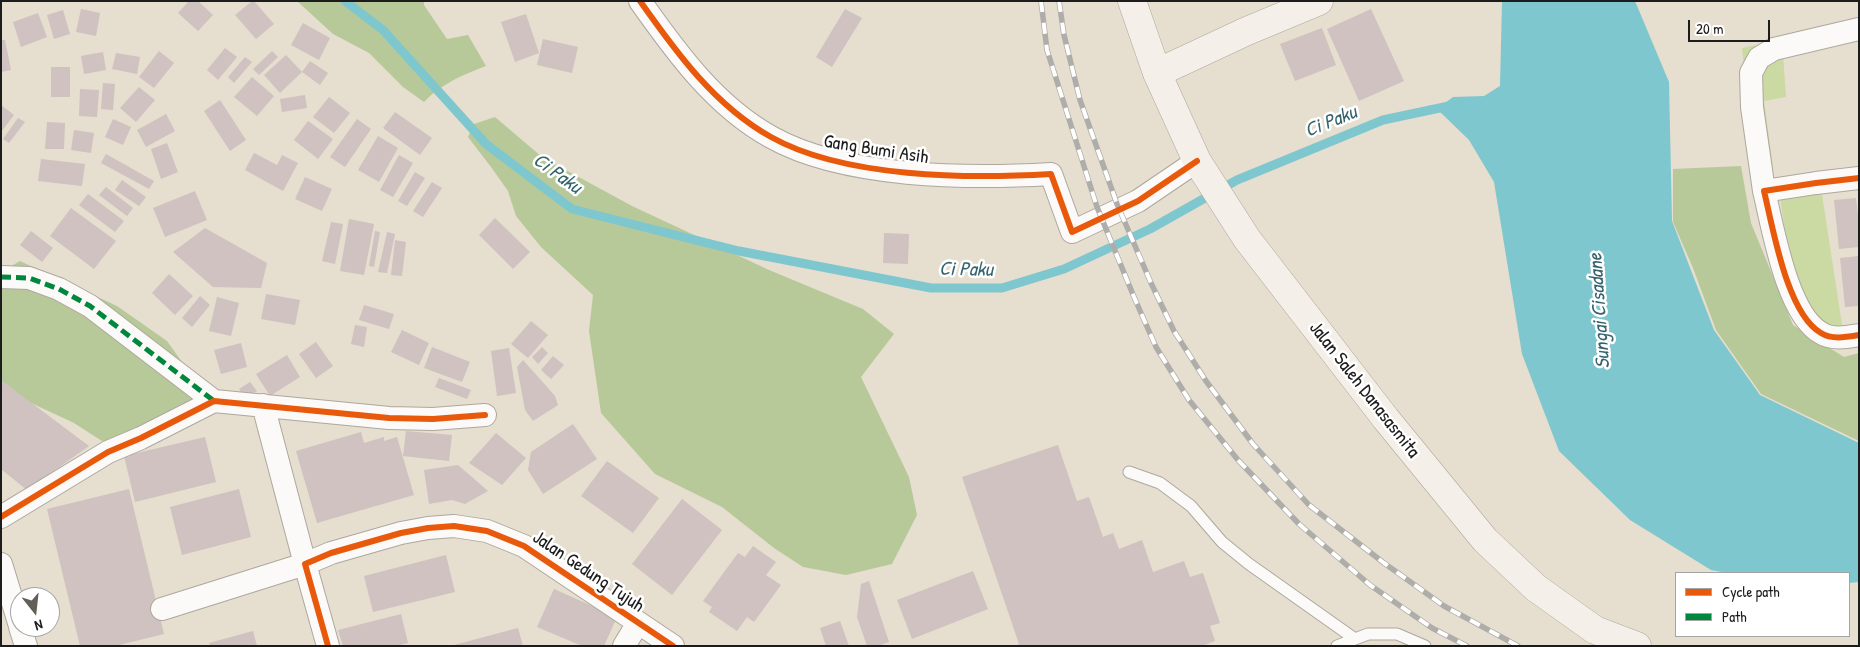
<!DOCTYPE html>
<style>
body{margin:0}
#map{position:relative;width:1860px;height:647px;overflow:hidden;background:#e6dece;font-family:"Patrick Hand",sans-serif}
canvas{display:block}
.frame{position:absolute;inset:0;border:2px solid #1c1c1c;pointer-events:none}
.legend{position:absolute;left:1675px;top:572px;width:175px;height:65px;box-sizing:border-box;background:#fff;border:1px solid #a4a4a4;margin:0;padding:6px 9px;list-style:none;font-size:15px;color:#1c1c1c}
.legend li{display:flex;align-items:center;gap:10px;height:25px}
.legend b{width:25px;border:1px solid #a4a4a4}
.north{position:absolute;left:10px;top:587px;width:50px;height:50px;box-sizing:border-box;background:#fff;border:1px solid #a4a4a4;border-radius:50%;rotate:164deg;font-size:14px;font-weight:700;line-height:20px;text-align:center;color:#1c1c1c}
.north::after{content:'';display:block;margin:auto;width:18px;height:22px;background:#63605a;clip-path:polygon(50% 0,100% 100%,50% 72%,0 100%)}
.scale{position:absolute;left:1688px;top:20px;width:82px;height:22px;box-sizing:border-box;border:2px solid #1c1c1c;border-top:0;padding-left:6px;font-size:15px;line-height:18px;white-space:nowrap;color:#1c1c1c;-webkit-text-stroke:4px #fff;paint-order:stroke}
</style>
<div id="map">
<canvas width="1860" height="647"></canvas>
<div class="frame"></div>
<ul class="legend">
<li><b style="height:6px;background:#e8590c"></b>Cycle path</li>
<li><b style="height:6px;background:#00873e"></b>Path</li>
</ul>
<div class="north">N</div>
<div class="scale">20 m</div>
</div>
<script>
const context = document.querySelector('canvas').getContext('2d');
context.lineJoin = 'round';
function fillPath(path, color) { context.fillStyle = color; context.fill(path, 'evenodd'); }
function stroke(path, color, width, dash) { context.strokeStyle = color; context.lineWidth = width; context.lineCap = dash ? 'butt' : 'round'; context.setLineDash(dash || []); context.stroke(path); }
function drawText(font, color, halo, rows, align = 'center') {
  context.font = font + ' "Patrick Hand",sans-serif'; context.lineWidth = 5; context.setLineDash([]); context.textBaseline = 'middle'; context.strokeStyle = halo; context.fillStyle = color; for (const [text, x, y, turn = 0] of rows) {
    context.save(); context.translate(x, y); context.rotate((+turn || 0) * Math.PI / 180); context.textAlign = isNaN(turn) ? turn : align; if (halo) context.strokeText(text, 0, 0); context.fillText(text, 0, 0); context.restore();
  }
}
fillPath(new Path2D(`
 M1782 40 1786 97 1764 101 1773 167 1755 170 1742 48Z
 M1821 188 1842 325 1810 331 1797 321 1780 196Z`), '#cbdaa2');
fillPath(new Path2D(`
 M297 1H424V5L447 39 468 35 486 66C463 75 442 83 424 102L403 87 369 53 333 34Z
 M495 117 542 157 632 206 769 270 863 309 894 334 861 377 909 477 917 515 892 564 846 575 803 567 774 548 722 507 655 474 601 413 589 331 593 295 541 247 516 216 508 191 491 167 468 137 474 124Z
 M1741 166 1751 223 1793 325 1844 357 1859 353V441L1761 394 1716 330 1693 268 1673 222V169Z
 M20 261 117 306 167 341 187 369 194 397 141 445 102 441 74 423 1 389V270L3 271Z`), '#b7c999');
fillPath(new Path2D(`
 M1502 1H1635L1669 82 1672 221 1714 330 1760 395 1859 443V582L1849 583V573H1727L1711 570 1630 520 1559 451 1522 354 1494 182 1469 140 1437 109 1453 97 1484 96 1500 86Z`), '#7fc7cf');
stroke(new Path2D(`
 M345 1 383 30 486 144 572 209 739 251 931 288H1002L1064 269 1150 229 1237 180 1383 120 1449 106`), '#7fc7cf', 9);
fillPath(new Path2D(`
 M189 1H198L213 15 198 31 178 13Z
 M252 1H254L274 24 256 39 235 15Z
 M81 9 100 13 96 36 76 32Z
 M845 9 862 18 832 67 816 57Z
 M1371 9 1404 81 1359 101 1327 29Z
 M63 10 70 34 54 39 47 15Z
 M38 13 47 37 21 47 13 22Z
 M526 14 539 53 515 62 501 22Z
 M303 23 330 38 319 60 291 45Z
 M1322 28 1336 65 1295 81 1280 44Z
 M543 39 578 47 572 73 537 65Z
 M1 40H5L11 70 1 72Z
 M225 48 237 57 218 80 207 70Z
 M159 51 174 63 154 88 139 77Z
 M272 51 278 57 259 75 253 69Z
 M103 52 106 70 84 74 81 56Z
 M116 53 140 57 137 74 112 69Z
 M286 55 302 72 280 93 264 75Z
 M245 57 252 62 234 83 228 77Z
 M310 61 328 73 320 85 302 72Z
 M51 67H70V97H51Z
 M252 77 274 96 257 116 234 97Z
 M103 83 115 84 113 110 101 109Z
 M139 87 155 100 136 122 120 108Z
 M80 89 99 90 97 117 79 116Z
 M305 95 307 108 282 112 280 99Z
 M329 97 350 113 334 133 313 117Z
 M220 100 246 140 230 151 204 111Z
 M1 105 14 115 1 132Z
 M395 112 432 138 420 155 383 128Z
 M166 114 175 131 146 147 137 130Z
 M18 118 25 122 9 143 3 139Z
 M113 119 131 127 123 145 105 137Z
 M357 119 371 129 345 167 330 157Z
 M308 121 333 139 318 159 294 140Z
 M47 122 65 123 64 149H45Z
 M74 130 94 133 91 153 71 150Z
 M378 136 398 148 379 182 358 170Z
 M167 143 178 172 161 179 151 149Z
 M254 153 277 165 282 155 298 163 283 191 245 170Z
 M106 154 154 181 149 189 101 163Z
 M399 155 413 163 393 197 380 190Z
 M41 159 85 164 82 186 38 181Z
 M415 172 425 178 407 206 398 201Z
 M305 177 332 189 322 211 295 199Z
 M122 180 146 197 139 206 115 190Z
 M432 182 442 188 423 217 413 211Z
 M106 187 133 208 127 216 99 195Z
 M195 191 207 220 165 237 153 208Z
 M88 194 124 221 115 232 79 205Z
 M1856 198 1859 224V247L1839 249 1834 200Z
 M71 208 116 241 94 269 50 236Z
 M495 218 530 252 513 269 479 235Z
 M349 219 374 224 364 275 340 271Z
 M331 222 343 224 335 264 322 261Z
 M205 228 267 263 261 288 213 287 173 252Z
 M31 231 53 248 42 262 20 245Z
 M375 231 380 232 374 267 369 266Z
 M387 232 395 234 387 273 378 272Z
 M884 233 909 234 908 264 883 263Z
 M395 240 406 242 402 276 391 275Z
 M1859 256V306L1845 307 1840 258Z
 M169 274 193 296 175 315 152 293Z
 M266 294 300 300 295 325 261 319Z
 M200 296 210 305 192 327 182 318Z
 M217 297 239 303 231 336 209 331Z
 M364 305 394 314 389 329 359 320Z
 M531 321 548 335 528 358 511 344Z
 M355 325 367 327 364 347 351 344Z
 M402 330 429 343 419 365 391 352Z
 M316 342 333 366 316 378 299 354Z
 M241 343 247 367 221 374 214 350Z
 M432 347 470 362 462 382 424 368Z
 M542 347 548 353 538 364 532 357Z
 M509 348 516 393 497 396 491 351Z
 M287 355 300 377 270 396 256 374Z
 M553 356 564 365 551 379 541 370Z
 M523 360 555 396 558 405 533 421 525 410 517 367Z
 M439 378 471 390 467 399 435 387Z
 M1 380 89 446 27 490 1 469Z
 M250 382 257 391 245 398 239 389Z
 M573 424 597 459 543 494 528 470 531 452Z
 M406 431 452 435 449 461 403 456Z
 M361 432 364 443 384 437V441L397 437 414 495 317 523 296 451Z
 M496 433 526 458 502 485 469 463Z
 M205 437 216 482 135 502 124 456Z
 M1058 445 1077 501 1089 497 1103 537 1113 533 1119 549 1142 540 1153 572 1184 561 1190 577 1203 573 1220 623 1210 626 1215 641 1202 646H1015L1019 644 962 477Z
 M607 461 659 498 633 533 581 496Z
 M458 465 488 491 465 504 452 500 429 504 424 470Z
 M129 489 164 634 115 646H80L47 509Z
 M239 489 251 537 182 555 170 507Z
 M682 499 722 530 672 595 632 564Z
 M753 546 776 562 766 575 781 585 754 622 747 617 737 631 709 612 712 607 703 601 738 553 745 557Z
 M446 555 455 592 373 612 364 576Z
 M973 571 988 609 912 639 897 600Z
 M869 581 889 642 878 646H867L857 617 861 584Z
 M554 589 617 617 604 646H582L537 627Z
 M401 614 408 643 396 646H343L338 630Z
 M840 621 849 646H826L820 628Z
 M518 628 523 646H454V645Z
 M253 631 257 646H210L209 643Z`), '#cfc2c0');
const lane = new Path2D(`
 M1129 472 1160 483 1191 506 1222 542 1249 564 1355 639
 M1337 646 1368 634H1397L1425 646`);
const street = new Path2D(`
 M640 1C676 52 715 106 771 137 844 178 968 179 1051 174L1072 232 1138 201 1197 161
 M1859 178 1816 183 1764 191C1773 228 1787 314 1821 333 1832 340 1847 337 1859 335
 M1764 191 1752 107 1751 73 1759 58 1774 49 1859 29
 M1 277 29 278 59 289 90 306 214 401
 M1 517 108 452 141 438 214 401 389 418 433 419 485 415
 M1 564 20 626
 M162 609 305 564 263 405
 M20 627 26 646
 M328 646 305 564 331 553 401 533 428 528 454 526 487 531 524 546 673 646
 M624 646 638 623`);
const secondary = new Path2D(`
 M1132 1 1157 73 1197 161 1247 239 1386 419 1485 540 1536 588 1595 630 1637 646
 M1157 73 1247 31 1319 1`);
stroke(lane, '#ada89e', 13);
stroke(street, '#ada89e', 24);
stroke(secondary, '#ada89e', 29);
stroke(lane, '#fbfaf8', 11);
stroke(street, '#fbfaf8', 22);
stroke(secondary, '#f4f0e9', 28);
const rail = new Path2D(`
 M1041 1 1047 50 1097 207 1134 297 1156 347 1189 400 1238 460 1299 524 1370 585 1432 628 1467 646
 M1059 1 1064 35 1080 100 1117 204 1151 283 1174 331 1206 381 1253 444 1309 505 1384 563 1444 606 1518 646`);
stroke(rail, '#aeadaa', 5.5);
stroke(rail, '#fff', 4, [11]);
stroke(new Path2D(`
 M1 277 29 278 59 289 90 306 214 401`), '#00873e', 5, [10, 5]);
stroke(new Path2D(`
 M640 1C676 52 715 106 771 137 844 178 968 179 1051 174L1072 232 1138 201 1197 161
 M1859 178 1816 183 1764 191C1773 228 1787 314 1821 333 1832 340 1847 337 1859 335
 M1 517 108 452 141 438 214 401 389 418 433 419 485 415
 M328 646 305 564 331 553 401 533 428 528 454 526 487 531 524 546 673 646`), '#e8590c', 6);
drawText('19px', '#1c1c1c', '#fff', [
 ["Gang Bumi Asih",876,150,9],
 ["Jalan Saleh Danasasmita",1364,390,52],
 ["Jalan Gedung Tujuh",588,572,34]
]);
drawText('italic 20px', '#35646d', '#fff', [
 ["Ci Paku",1331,122,-22],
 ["Ci Paku",557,174,36],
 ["Ci Paku",966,270,1],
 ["Sungai Cisadane",1600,311,-94]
]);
</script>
